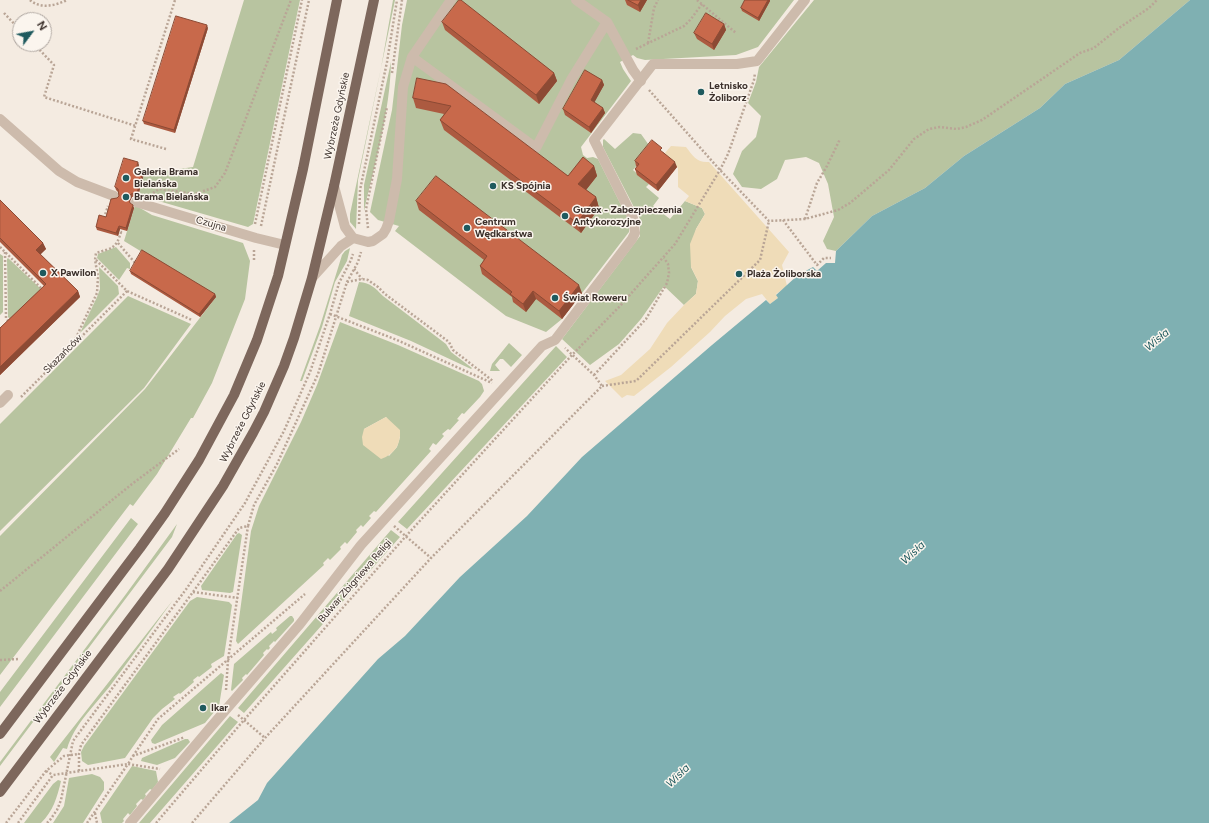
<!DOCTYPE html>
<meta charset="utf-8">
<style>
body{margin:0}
#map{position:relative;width:1209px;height:823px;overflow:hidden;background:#f4ebe1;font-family:Figtree,sans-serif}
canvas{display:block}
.north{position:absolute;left:12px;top:12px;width:40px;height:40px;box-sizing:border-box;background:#fbf5ee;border:1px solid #aea6a0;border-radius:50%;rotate:58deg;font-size:11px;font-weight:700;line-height:16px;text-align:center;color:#3b302b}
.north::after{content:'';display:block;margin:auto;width:14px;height:18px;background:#1f5a5e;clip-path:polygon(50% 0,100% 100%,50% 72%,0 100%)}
</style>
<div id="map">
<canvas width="1209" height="823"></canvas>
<div class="north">N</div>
</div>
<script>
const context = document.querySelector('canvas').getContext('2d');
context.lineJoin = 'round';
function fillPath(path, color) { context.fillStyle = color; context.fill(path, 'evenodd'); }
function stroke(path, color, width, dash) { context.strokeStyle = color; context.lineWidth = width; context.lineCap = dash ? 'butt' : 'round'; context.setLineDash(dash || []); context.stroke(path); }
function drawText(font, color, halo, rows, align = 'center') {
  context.font = font + ' Figtree,sans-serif'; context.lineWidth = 3; context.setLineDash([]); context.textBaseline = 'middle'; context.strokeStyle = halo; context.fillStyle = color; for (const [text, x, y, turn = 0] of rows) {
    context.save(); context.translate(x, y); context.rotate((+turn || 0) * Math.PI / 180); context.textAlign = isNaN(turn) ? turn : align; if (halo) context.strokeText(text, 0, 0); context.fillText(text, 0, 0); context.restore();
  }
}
fillPath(new Path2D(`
 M244 0H300L253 224 248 227 155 200 138 198 144 174 193 167Z
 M393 0H395L358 180 356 229 350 222V214L381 68Z
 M407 0H794L758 47 736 55 645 60 637 58 633 55 620 62 623 69 631 81 581 147 583 155 587 158 593 157 598 159 629 221V232L562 319 546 332 506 316 395 231 399 226 378 220 370 212 392 110 402 25Z
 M814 0H1190L1119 60 1065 84 1040 108 964 156 925 188 872 216 836 251 827 249 823 241 834 217 828 184 819 163 806 157 785 160 777 179 761 189 742 187 733 174 742 151 756 137 761 116 748 103 756 82 759 67Z
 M391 62C390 112 375 163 364 211V185Z
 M633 133 641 134 651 148 633 170 649 184 646 187 659 198 653 206 670 219 685 201 702 208 705 214 696 229 691 267 698 281 696 294 684 305 664 286 641 319 619 344 590 365 562 339 640 236V219L603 147V140L604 139 615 149Z
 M135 205 152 215 243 243 250 261 245 299 212 383 193 418H191L157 474 133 506 130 504 0 675V536L145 389 216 297 124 241Z
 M116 247 130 263V269L127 268 119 280 97 258 98 254Z
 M350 248 347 261 335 282 322 327 302 381H300L320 326 342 255 345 251Z
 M0 254 3 256V312L0 315Z
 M8 258 41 289 10 319 8 317 7 259Z
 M99 267 118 286 119 294 80 333 97 297 100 289Z
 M359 282C371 283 375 288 383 296L446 344 451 352 472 368 471 369 411 341 349 316Z
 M128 296 191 324 144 388 0 531V424Z
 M340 322 398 345 479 381 482 384 484 391 480 397 464 414 462 413 457 419 459 420 450 430 448 429 442 434 444 436 436 445 433 443 429 449 431 451 376 512 374 511 369 516 371 518 363 527 361 525 356 530 357 532 347 544 345 542 340 547 341 549 330 560 328 558 323 563 324 565 238 644 236 641 251 531 259 506 301 422 317 385ZM386 417 400 437 397 447 389 456 364 429Z
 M509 343 522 355 511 367 503 359H500L495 365 500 371H490L492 364Z
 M556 346 567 357 407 529 398 522Z
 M131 518 138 524 0 707V692Z
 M177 524 172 537 0 766V762L126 594Z
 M391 530 400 537 244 713 238 708Z
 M239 533 242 535 233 592 230 593 202 590 201 586 237 534Z
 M197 597 229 602 232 605 224 656 211 664 212 667 199 677 198 676 193 680 194 682 180 694 179 693 173 697 175 699 162 709 153 718 125 758 88 765 82 761 81 752 84 746 190 601Z
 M173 600C152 629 131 658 110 686 94 706 74 725 67 749L63 748 54 762 50 757Z
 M290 616H292L294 619V621L275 642 274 641 269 646 270 648 268 650 267 649 263 653 264 655 247 675 246 674 242 678 243 680 232 691 231 690 234 664 271 632 272 634 277 630 276 628Z
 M221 673 224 675 219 706 205 723 155 744 152 743 151 740 162 725Z
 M230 716 238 722 150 823H139Z
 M185 739H188L190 742 175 758 157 765 141 761 142 758Z
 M132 766 156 771 158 782 152 790 150 789 145 794 146 796 143 800 141 799 136 804 137 806 130 815 128 813 123 819 124 821 122 823H102L100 813Z
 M92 774 100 777 104 782V790L83 823H53L64 806 69 778Z
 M58 780 61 781C57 798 53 811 41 823H24L53 784Z`), '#b8c4a0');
fillPath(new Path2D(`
 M671 146 686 147C693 156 697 163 709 162L789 252 782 265 787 286 776 294 778 298 770 304 762 294 746 299 725 316 710 332 671 367 634 396 627 395 622 398 605 381 621 375 650 349 667 323 684 305 696 294 698 281 691 267 690 244 696 229 705 214 702 208 685 201 689 196 678 187V168L669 160 665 153Z
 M386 417 400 430C401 444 395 454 381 459L363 445 362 437 364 429Z`), '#efdcb8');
fillPath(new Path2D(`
 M1190 0H1209V823H229L258 800 267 783 378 659 405 636 460 577 527 516 582 457 712 345 766 300 770 304 778 298 776 295 798 275 813 267 817 271 826 263H835L836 251 872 216 925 188 964 156 1040 108 1065 84 1119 60Z`), '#7fb0b2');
stroke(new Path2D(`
 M30 0C40 9 55 6 67 0
 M697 0 736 33
 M4 13 20 30
 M648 43 654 8 658 0
 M34 44 54 65 44 97 136 126
 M636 49 684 26 691 19 702 4
 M392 73 402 0
 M649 90 720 170 769 221 805 219 838 210 850 203 889 170 914 139 929 129 940 127 957 129 966 127 982 120 1080 53 1094 48 1119 28 1149 8 1157 0
 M166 149 131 139 175 0
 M153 193 159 189 195 194 215 187 225 173 291 0
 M104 218 108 206
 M805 219 817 183 827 166 840 139
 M783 220 817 265 824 258H831
 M255 224 302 0
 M359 224 360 190 387 62 397 0
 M261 226 309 0
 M368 228 366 209 387 107
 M118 243 136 264
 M0 247 43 290
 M254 250V262
 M5 252 6 318 9 322
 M96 260 127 291 192 320
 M354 269 362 279
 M347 282 362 279 368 280 378 287 385 294 449 342 453 350 493 381
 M330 314 397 340 492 383
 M74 342 97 293 98 277 95 260 96 253C112 248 116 249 121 232H119
 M594 375 646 319 667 283 669 273 668 264 664 258
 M602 386 636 381 760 260 769 221
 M21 397 127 291
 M394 526 431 558
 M0 591 132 484 179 449
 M193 592 238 598
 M0 660 19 659
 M226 690 228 660 248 526
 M238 715 265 738
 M133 756 158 719 305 594
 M46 771 53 775
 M79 771V754L81 745 193 592 239 528 248 526 254 505 277 464 318 374 347 282 358 262 361 252
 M95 813 97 823
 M6 823 46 771 64 756 79 754
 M18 823 53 775 128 764 133 756 185 737
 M47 823 50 820 57 810 61 800 73 741 187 588 245 503 284 431 310 372 330 314 339 283 351 260 353 254
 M87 823 128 764 160 769
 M156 823 244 720 406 536 572 355 620 306 675 244 720 170 728 154 754 80 755 73
 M192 823 265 738 431 558 602 386 594 375 565 348`), '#b9a596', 2.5, [2, 2]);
stroke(new Path2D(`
 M576 0 607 22 633 70 641 81
 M412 57 536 148 571 80 607 22
 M0 119 59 171 77 182 114 196
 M334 186 345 227 353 238 368 242 373 241 383 234 386 229 389 221 397 179 403 87 412 57 451 0
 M136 202 256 238 285 245
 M312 278 341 246 353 238
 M0 403 8 395`), '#cdbbac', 10);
stroke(new Path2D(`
 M130 823 210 728 300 624 361 545 542 346 555 340 632 239 635 233 633 218 594 140 653 64H737L757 61 805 0`), '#cdbbac', 10);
stroke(new Path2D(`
 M0 734 140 548 165 513 199 460 234 395 257 340 278 276 303 169 337 0
 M0 792 168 569 223 486 253 433 264 412 284 366 294 338 312 278 334 186 374 0`), '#7d675c', 10);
fillPath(new Path2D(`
 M625 0H647L640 12 627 5Z
 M745 0H770V1L759 21 742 11 741 8Z
 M442 22 554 73 557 81 539 104 445 30Z
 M724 24 726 30 714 50 697 39 694 33Z
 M208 28 175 133 144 124 143 121Z
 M417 78 568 176 594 166 597 176 586 190 596 197 599 208 581 233 444 130 440 120 444 114 416 108 413 98Z
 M602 80 604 85 594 102 603 108 605 113 591 133 565 115 563 109Z
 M663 152 677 167 658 191 637 175 635 169 637 167 636 166 635 161Z
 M139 165 137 170 143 172 144 174 138 196 132 197 130 201V204L134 208 127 231 120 229 118 236 97 230 96 227 106 217 119 196 118 192 116 190 115 187Z
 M0 200 43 243 46 249 40 254 78 291 80 297 0 375V328L44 286 0 242Z
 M416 201 582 293 562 319 536 299 526 312 513 302 512 297 482 274 480 266 484 260 419 210Z
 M130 271 215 294 216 297 200 317 131 274Z`), '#ac5a40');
fillPath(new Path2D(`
 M641 0H647L640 12 638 5Z
 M768 0H770V1L759 21 758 18Z
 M724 24 726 30 714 50 712 44Z
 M207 25 208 28 175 133 174 130Z
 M554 73 557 81 539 104 536 95Z
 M602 80 604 85 593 105 591 100Z
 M603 108 605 113 591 133 589 127Z
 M138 162 139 165 137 172 136 169Z
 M675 162 677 167 658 191 656 185Z
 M594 166 597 176 582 195 578 184Z
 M143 172 144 174 138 196 137 193Z
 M131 194 132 197 130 201 131 206 129 198Z
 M596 197 599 208 581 233 577 223Z
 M133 205 134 208 127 231 126 228Z
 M119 226 120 229 118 236 116 233Z
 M43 243 46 249 39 256 36 250Z
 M579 285 582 293 562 319 559 311Z
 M78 291 80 297 0 375V367Z
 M533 291 536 299 526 312 523 304Z
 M215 294 216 297 200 317 199 314Z`), '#8c4a34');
const building = new Path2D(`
 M459 0H461L554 73 536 95 442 22Z
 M628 0H641L638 5Z
 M745 0H768L758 18 741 8Z
 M706 13 724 24 712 44 694 33Z
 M176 16 207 25 174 130 143 121Z
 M585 70 602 80 591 100 603 108 589 127 563 109Z
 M417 78 446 84 568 176 583 157 594 166 578 184 596 197 577 223 440 120 451 106 413 98Z
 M652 140 662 148 660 150 675 162 656 185 635 169 639 164 635 161Z
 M124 158 138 162 136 169 143 172 137 193 131 194 129 198 130 203 133 205 126 228 119 226 116 233 96 227 99 215 106 217 111 199 117 198 119 196 118 189 115 187Z
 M436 176 579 285 559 311 533 291 523 304 510 294 512 292 480 266 487 256 416 201Z
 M0 200 43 243 36 250 78 291 0 367V328L46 284 0 238Z
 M142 250 215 294 199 314 130 271Z`);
fillPath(building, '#c8694b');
stroke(building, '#8c4a34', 1);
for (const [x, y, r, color] of [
 [701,92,4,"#1f5a5e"],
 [126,178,4,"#1f5a5e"],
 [493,186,4,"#1f5a5e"],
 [126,197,4,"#1f5a5e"],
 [565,216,4,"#1f5a5e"],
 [467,228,4,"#1f5a5e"],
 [43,273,4,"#1f5a5e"],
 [739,274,4,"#1f5a5e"],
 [555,298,4,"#1f5a5e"],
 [203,708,4,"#1f5a5e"]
]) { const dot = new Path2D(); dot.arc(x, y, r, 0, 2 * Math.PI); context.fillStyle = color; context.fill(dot); stroke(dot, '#fbf5ee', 1.5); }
drawText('bold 10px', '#3b302b', '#fbf5ee', [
 ["Letnisko",709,86],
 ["Żoliborz",709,98],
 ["Galeria Brama",134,172],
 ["Bielańska",134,184],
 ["KS Spójnia",501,186],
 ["Brama Bielańska",134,197],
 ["Guzex - Zabezpieczenia",573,210],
 ["Antykorozyjne",573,222],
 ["Centrum",475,222],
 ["Wędkarstwa",475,234],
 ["X Pawilon",51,273],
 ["Plaża Żoliborska",747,274],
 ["Świat Roweru",563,298],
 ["Ikar",211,708]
], 'left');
drawText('10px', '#3b302b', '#fbf5ee', [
 ["Wybrzeże Gdyńskie",337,116,-78],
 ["Czujna",211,224,16],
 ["Skazańców",63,354,-45],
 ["Wybrzeże Gdyńskie",243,422,-63],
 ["Bulwar Zbigniewa Religi",355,581,-49],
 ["Wybrzeże Gdyńskie",63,687,-53]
]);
drawText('italic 11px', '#1f5a5e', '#fbf5ee', [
 ["Wisła",1157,340,-40],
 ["Wisła",913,553,-43],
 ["Wisła",678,776,-44]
]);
</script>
